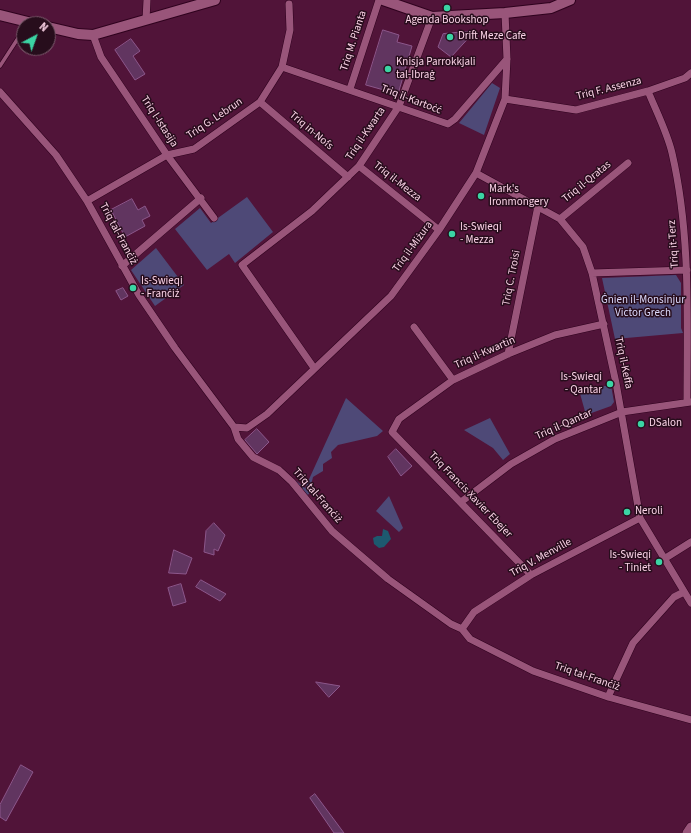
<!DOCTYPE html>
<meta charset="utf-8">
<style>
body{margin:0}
#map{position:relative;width:691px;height:833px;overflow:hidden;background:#511439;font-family:"Source Sans 3",sans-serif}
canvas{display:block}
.north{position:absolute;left:16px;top:16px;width:40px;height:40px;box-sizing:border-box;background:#270d1c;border:1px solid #7c5c6d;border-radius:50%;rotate:41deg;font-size:11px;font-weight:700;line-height:16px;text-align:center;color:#fbd3e7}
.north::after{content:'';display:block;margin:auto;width:14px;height:18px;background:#3bd4a4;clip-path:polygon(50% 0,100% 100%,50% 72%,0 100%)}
</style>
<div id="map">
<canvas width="691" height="833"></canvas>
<div class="north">N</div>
</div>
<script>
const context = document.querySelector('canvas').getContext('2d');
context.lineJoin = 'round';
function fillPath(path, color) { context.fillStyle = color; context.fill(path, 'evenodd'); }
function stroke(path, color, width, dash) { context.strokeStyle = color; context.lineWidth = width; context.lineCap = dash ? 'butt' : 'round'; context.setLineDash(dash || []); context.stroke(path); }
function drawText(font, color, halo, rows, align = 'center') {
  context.font = font + ' "Source Sans 3",sans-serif'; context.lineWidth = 3; context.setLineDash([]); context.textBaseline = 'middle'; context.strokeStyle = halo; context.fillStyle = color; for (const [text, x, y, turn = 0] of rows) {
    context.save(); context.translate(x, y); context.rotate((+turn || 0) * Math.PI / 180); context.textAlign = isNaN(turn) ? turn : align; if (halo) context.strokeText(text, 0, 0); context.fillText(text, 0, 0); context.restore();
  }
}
fillPath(new Path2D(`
 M492 83 500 88 484 135 459 123Z
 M247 197 273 232 235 263 229 254 207 270 175 229 200 208 211 223Z
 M156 248 184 285 155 306 131 270Z
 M676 275 681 283V328L683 333 615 339 602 278Z
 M611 385 614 402 611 406 586 415 579 390Z
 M346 398 383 431 377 436 338 445 331 452 332 458 323 464V471L313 477 309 494 307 495 294 479 305 488Z
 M490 418 510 454 503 460 493 448 464 430Z
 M389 496 403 528 399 532 376 511Z`), '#4e4977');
fillPath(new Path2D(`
 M383 529 388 531 391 539 384 547 379 548 374 544 373 538 377 536H382Z`), '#1d596f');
const building = new Path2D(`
 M383 30 399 35 397 42 412 46 398 94 366 85Z
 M475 31 451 57 438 47 443 34Z
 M131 39 140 51 133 56 145 74 135 80 115 50Z
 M132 199 138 210 145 206 150 216 142 220 145 226 125 237 111 210Z
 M123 288 128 296 121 300 116 291Z
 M257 429 269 442 257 454 245 440Z
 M396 449 412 466 401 476 388 457Z
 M214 523 225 535 218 551 214 549V555L204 552 206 531Z
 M174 550 192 558 186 574 169 573Z
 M201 580 226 594 220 601 196 587Z
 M181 584 186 602 173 606 168 588Z
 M316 682 340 686 329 697Z
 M21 765 33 772 6 821 0 817V805Z
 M315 794 344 833H334L310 798Z`);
fillPath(building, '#613560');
stroke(building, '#8c578b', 1);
const service = new Path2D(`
 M0 66 24 29`);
const minor = new Path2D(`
 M146 20 147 0
 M93 35 101 57 167 155 214 218
 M282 67 448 124 455 119 507 59
 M350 89 379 0
 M648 91C656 111 667 132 672 153 691 235 687 319 687 402
 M0 92 56 155 87 201 139 295 175 348 234 427 238 439 253 457 279 470 292 482 332 531 388 579 451 624 462 629 470 639 533 671 608 697 691 720
 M505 99 576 110 648 91 685 78 691 73
 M260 102 348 177
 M359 166 439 230
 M476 173 560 219 583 247 592 273 616 383 640 518 691 603
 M87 201 167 155 194 149 260 102 282 67 290 30 289 4
 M560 219 628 163
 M122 266 201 198
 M592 273 687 270
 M414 327 453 380
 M508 354 538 206
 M314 368 242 265 312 211 359 166 399 106 432 17
 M234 427 247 428 267 414 391 296 439 230 476 173 505 99 507 59 505 13
 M461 502 511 464 555 439 622 412 691 402
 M664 559 691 542
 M531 575 392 432 399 419 453 380 508 354 555 335 604 324
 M462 629 474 612 531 575 640 518
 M608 697 633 643 674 597 684 592`);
const tertiary = new Path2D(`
 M687 833 691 827`);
const secondary = new Path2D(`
 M383 0 432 17 505 13 551 8 570 0
 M0 15 36 24
 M48 27 78 34 93 35 215 0`);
stroke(service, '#2f021e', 5);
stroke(minor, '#2f021e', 8);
stroke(tertiary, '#2f021e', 10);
stroke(secondary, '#2f021e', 12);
stroke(service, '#99557a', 3.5);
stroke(minor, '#99557a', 7);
stroke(tertiary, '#99557a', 9);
stroke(secondary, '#99557a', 10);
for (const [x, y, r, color] of [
 [447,8,4,"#3bd4a4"],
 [450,37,4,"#3bd4a4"],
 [388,69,4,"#3bd4a4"],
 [481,196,4,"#3bd4a4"],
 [452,234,4,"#3bd4a4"],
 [133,288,4,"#3bd4a4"],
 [610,384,4,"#3bd4a4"],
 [641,424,4,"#3bd4a4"],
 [627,512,4,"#3bd4a4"],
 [659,562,4,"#3bd4a4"]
]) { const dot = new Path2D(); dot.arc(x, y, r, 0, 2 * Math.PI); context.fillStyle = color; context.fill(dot); stroke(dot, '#270d1c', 1.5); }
drawText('11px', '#fbd3e7', '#270d1c', [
 ["Agenda Bookshop",447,21,"center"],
 ["Drift Meze Cafe",458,37],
 ["Knisja Parrokkjali",396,63],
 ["tal-Ibraġ",396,76],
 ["Mark's",489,190],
 ["Ironmongery",489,203],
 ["Is-Swieqi",460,228],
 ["- Mezza",460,241],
 ["Is-Swieqi",141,282],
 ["- Franċiż",141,295],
 ["Is-Swieqi",602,378,"right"],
 ["- Qantar",602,391,"right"],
 ["DSalon",649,424],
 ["Neroli",635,512],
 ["Is-Swieqi",651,556,"right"],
 ["- Tiniet",651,569,"right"]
], 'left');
drawText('11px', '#fbd3e7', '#270d1c', [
 ["Triq M. Pianta",354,41,-72],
 ["Triq F. Assenza",609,89,-14],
 ["Triq il-Kartoċċ",411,100,21],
 ["Triq G. Lebrun",215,119,-34],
 ["Triq l-Istasija",159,122,57],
 ["Triq in-Nofs",311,131,40],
 ["Triq il-Kwarta",366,134,-56],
 ["Triq il-Mezza",397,182,38],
 ["Triq il-Qratas",587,182,-39],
 ["Triq tal-Franċiż",118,234,62],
 ["Triq it-Terz",674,244,-94],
 ["Triq il-Miżura",413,247,-54],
 ["Triq C. Troisi",512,278,-79],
 ["Triq il-Kwartin",485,353,-24],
 ["Triq il-Keffa",623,363,78],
 ["Triq il-Qantar",564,425,-24],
 ["Triq Francis Xavier Ebejer",470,495,46],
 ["Triq tal-Franċiż",317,496,49],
 ["Triq V. Menville",541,558,-29],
 ["Triq tal-Franċiż",587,677,19]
]);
drawText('11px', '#dcdafd', '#270d1c', [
 ["Ġnien il-Monsinjur",643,301],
 ["Victor Grech",643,314]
]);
</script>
